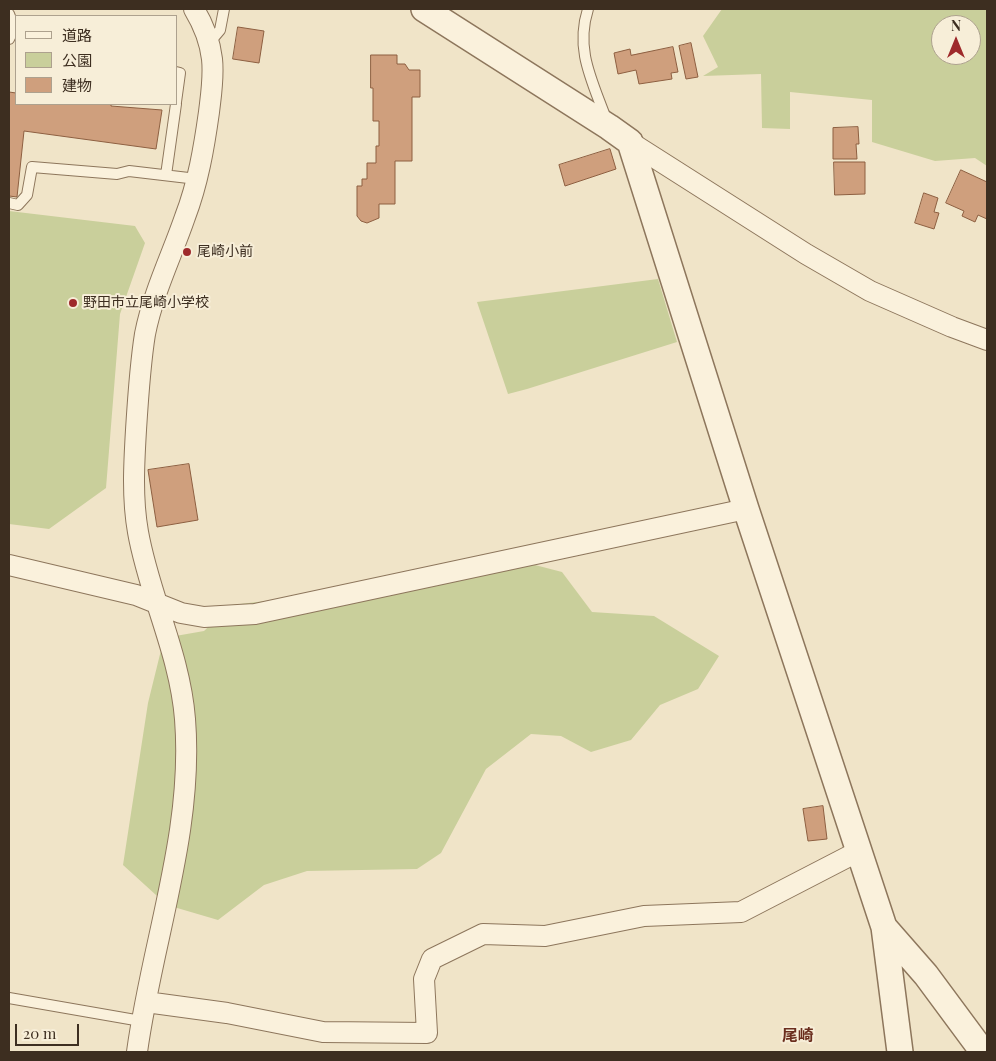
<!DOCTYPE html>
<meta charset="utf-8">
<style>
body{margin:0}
#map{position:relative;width:996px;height:1061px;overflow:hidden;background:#f0e4c8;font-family:"Playfair Display","Noto Sans JP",serif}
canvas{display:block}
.frame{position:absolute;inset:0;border:10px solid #3d2e20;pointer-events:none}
.legend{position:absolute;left:15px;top:15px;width:162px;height:90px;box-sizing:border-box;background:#f7eed8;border:1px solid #ada18e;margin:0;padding:6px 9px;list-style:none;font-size:15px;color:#3d2e20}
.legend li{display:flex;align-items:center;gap:10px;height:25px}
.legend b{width:25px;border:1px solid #ada18e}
.north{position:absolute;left:931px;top:15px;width:50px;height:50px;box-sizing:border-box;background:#f7eed8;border:1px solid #ada18e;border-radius:50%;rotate:0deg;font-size:14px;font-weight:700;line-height:20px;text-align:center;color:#3d2e20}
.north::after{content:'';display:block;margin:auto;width:18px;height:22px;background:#9e2a2b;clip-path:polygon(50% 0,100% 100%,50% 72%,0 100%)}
.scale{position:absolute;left:15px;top:1024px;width:64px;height:22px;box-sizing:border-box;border:2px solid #3d2e20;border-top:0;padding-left:6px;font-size:15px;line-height:18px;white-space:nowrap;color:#3d2e20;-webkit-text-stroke:4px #f7eed8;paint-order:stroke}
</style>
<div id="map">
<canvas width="996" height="1061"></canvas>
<div class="frame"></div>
<ul class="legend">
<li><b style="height:6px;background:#faf1dc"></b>道路</li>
<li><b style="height:14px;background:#c9cf9b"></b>公園</li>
<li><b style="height:14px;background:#cf9f7d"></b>建物</li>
</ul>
<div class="north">N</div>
<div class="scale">20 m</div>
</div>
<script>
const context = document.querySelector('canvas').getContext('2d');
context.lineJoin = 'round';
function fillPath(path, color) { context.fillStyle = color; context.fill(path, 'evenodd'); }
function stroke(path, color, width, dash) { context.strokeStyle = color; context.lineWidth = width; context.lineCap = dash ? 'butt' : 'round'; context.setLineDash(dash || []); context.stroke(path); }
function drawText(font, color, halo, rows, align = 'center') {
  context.font = font + ' "Playfair Display","Noto Sans JP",serif'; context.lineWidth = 4; context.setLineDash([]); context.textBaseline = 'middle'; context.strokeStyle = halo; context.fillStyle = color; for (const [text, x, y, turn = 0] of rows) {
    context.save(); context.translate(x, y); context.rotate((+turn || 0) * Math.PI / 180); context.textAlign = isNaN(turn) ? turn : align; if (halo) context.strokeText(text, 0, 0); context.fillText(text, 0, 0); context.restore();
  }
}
fillPath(new Path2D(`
 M722 9H987V166L975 158 935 161 872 142V100L790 92V129L762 128 761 74 703 76 718 67 703 36ZM941 25H971V55H941Z
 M9 211 135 226 145 243 120 314 106 488 49 529 9 524Z
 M658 279 677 342 527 389 508 394 477 302Z
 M535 565 562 572 592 612 654 616 719 656 698 689 660 705 631 740 591 752 561 736 531 734 486 769 441 853 417 869 307 871 264 885 218 920 167 905 123 865 148 703 164 638 204 631 231 605 457 579Z`), '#c9cf9b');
const building = new Path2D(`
 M238 27 264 31 259 63 233 59Z
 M691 43 698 77 686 79 679 46Z
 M673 47 678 72 671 73 672 79 639 84 636 70 618 74 614 53 630 49 631 55Z
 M371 55H397V64H405L409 70H420V97H412V161H395V204H379V218L367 223 361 221 357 216V186H362V179H367V163H376V146H379V121H373V88H371Z
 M9 92 16 93V104H111V106L162 110 156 149 24 131 17 197 9 196Z
 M858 127 859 144H856L857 159H833V128Z
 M610 149 616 169 565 186 559 165Z
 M834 162H865V194L835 195Z
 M961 170 987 182V219L978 215 975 222 962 216 964 211 946 203Z
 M924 193 938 198 934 212 939 213 934 229 915 223Z
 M189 464 198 520 157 527 148 470Z
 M823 806 827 839 808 841 803 809Z`);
fillPath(building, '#cf9f7d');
stroke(building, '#8d5f41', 1);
const service = new Path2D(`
 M588 9C575 50 592 80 606 119
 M9 14C13 23 14 31 9 39
 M209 43 220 30 224 9
 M176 72 180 73 176 102
 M166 175 176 104
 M9 203 18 205 27 195 32 167 117 174 129 171 197 179
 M9 998 141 1021`);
const minor = new Path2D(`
 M630 142 806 254 870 291 952 327 987 340
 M9 565 136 595 181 613 204 617 255 614 746 509
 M146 1002 227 1013 323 1032 427 1033 424 979 432 959 483 934 545 936 644 916 741 912 859 851
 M137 1052C152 941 194 832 185 719 180 654 149 595 138 532 132 498 134 464 136 430 138 398 140 365 145 334 153 293 172 255 185 217 198 183 204 148 209 112 211 95 214 77 212 59 210 41 203 24 194 9`);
const tertiary = new Path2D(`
 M424 9 609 127 630 142 746 509 884 927 926 975 983 1052
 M884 927 900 1052`);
stroke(service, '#8d765c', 12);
stroke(minor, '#8d765c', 22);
stroke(tertiary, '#8d765c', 28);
stroke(service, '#faf1dc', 10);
stroke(minor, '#faf1dc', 20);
stroke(tertiary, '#faf1dc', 25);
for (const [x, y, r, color] of [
 [187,252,5,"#9e2a2b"],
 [73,303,5,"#9e2a2b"]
]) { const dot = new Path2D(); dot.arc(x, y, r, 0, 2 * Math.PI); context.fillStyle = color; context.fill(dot); stroke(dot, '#f7eed8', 2); }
drawText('14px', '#3d2e20', '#f7eed8', [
 ["尾崎小前",197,252],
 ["野田市立尾崎小学校",83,303]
], 'left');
drawText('bold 16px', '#6b2e1e', '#f7eed8', [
 ["尾崎",798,1036]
]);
</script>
